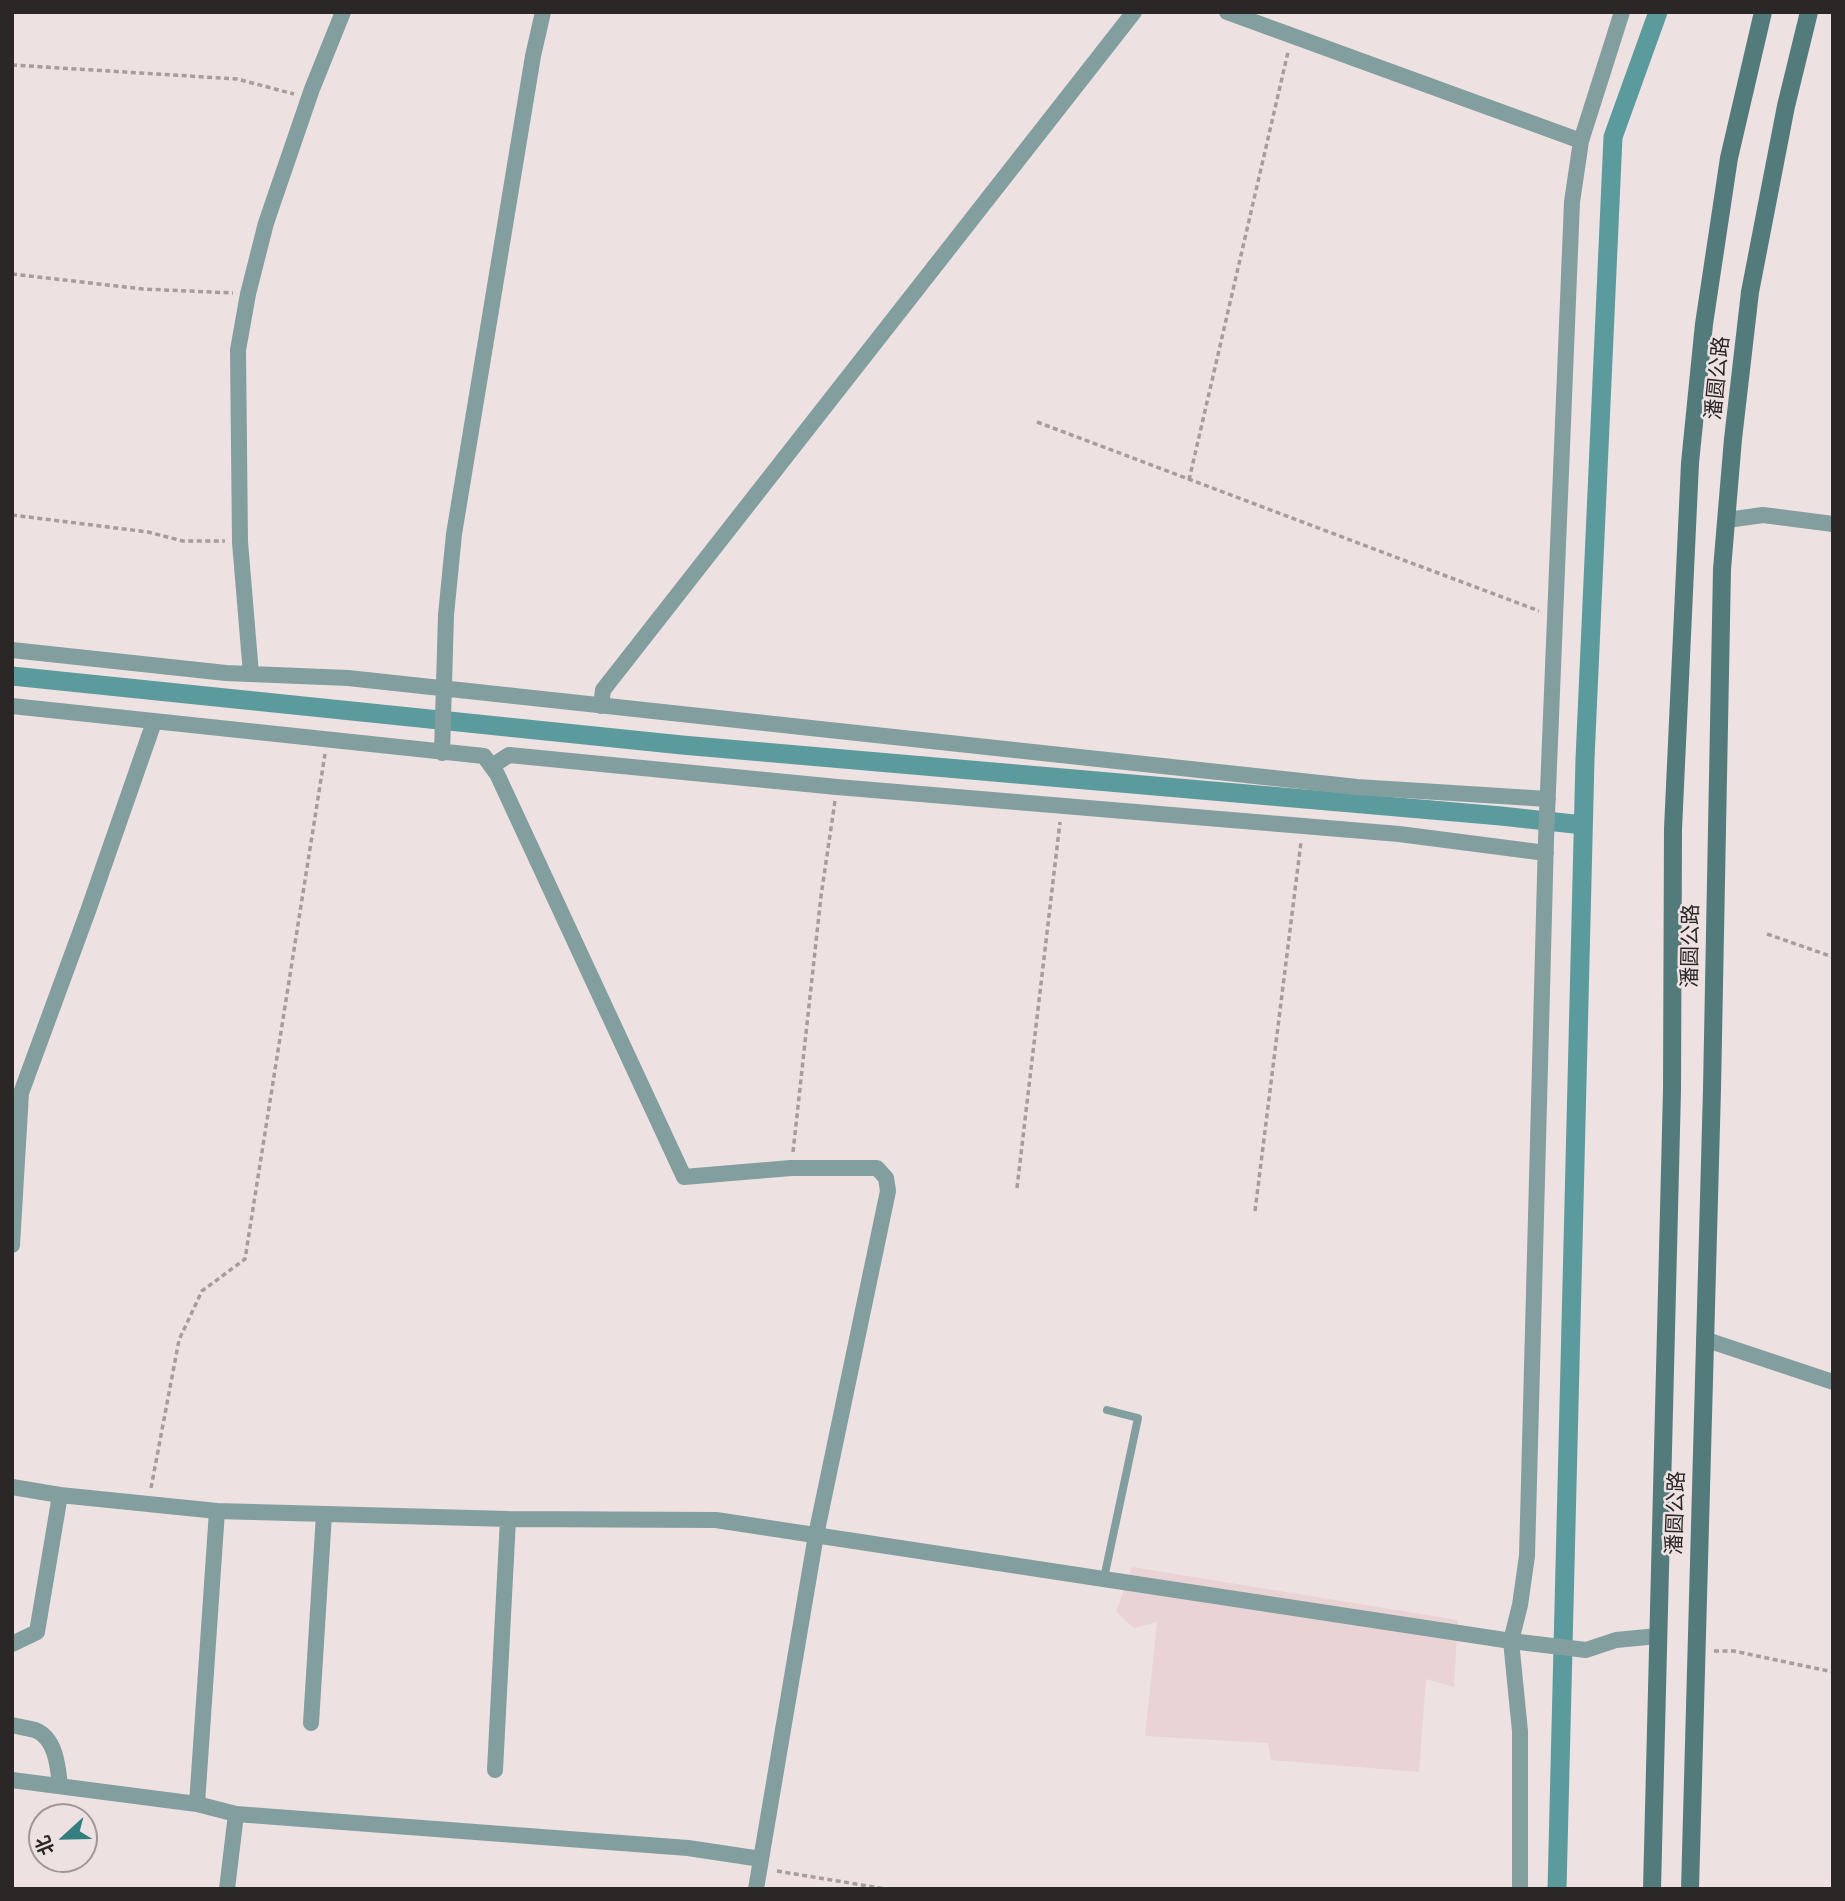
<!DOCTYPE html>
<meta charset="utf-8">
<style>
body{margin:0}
#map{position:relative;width:1845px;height:1901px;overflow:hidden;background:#eee1e2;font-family:"Work Sans","Noto Sans SC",sans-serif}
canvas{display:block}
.frame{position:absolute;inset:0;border:14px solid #2b2727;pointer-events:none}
.north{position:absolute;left:28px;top:1803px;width:70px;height:70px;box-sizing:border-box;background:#eee1e2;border:2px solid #a09797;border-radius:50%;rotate:248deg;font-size:19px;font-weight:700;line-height:28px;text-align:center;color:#2b2727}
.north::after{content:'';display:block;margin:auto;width:24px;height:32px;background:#357e80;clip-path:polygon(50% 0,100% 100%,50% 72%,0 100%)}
</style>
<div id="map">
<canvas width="1845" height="1901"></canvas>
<div class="frame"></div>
<div class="north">北</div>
</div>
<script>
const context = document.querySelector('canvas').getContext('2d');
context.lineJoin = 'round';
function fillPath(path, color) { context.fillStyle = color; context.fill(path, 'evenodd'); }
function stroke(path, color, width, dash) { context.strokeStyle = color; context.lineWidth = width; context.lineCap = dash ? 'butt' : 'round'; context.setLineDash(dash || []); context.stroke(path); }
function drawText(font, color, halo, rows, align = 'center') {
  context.font = font + ' "Work Sans","Noto Sans SC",sans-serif'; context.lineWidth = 5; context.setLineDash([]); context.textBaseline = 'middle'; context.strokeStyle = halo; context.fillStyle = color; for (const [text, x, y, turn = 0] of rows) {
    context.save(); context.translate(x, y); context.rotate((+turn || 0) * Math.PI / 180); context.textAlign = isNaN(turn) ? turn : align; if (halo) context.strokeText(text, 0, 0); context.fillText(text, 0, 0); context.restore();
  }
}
fillPath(new Path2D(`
 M1132 1567 1458 1620 1454 1687 1426 1679 1419 1772 1271 1760 1268 1743 1145 1736 1157 1622 1134 1628 1116 1612Z`), '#e9d3d5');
stroke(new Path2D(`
 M12 676 682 745 1501 816 1583 825
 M1557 1889 1585 759 1613 137 1658 12`), '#5c9b9d', 19);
stroke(new Path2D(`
 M12 65 237 79 294 94
 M12 274 143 289 233 293
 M1037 422 1539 611
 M1189 480 1288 52
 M12 515 148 532 183 541H225
 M1767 934 1833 957
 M793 1152 821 896 835 801
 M1017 1188 1060 822
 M1255 1211 1301 842
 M151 1488 179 1340 202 1291 245 1259 325 754
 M1714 1651H1734L1833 1672
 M777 1871 886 1889`), '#a79d9e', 3.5, [5, 3.5]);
stroke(new Path2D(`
 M1104 1578 1138 1418 1107 1410`), '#839e9e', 8);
stroke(new Path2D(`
 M1227 12 1581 141
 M1727 520 1763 515 1833 524
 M12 650 226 673 348 678 1357 787 1548 799
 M251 674 240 542 238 350 248 294 266 223 312 89 343 12
 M12 706 484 756 497 774 684 1177 791 1168H877L886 1178 888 1191 816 1535 756 1889
 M601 706 603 690 1134 12
 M442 753 446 615 454 534 533 56 543 12
 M492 766 509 755 837 787 1399 834 1546 853
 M12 1245 21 1093 88 911 154 722
 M1704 1339 1833 1382
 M12 1487 60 1495 217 1511 508 1519 716 1520 1511 1641 1586 1650 1616 1640 1658 1636
 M217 1511 197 1804 236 1814 688 1848 761 1859
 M12 1644 37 1632 60 1495
 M311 1723 324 1514
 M12 1725C20 1727 28 1728 35 1730 56 1738 58 1767 60 1786
 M495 1770 508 1519
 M12 1780 197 1804
 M227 1889 236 1814
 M1520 1889V1731L1511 1641 1520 1605 1527 1556 1546 839 1572 202 1581 141 1622 12`), '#839e9e', 16);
stroke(new Path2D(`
 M1652 1889 1672 1090 1673 829 1690 463 1704 324 1729 158 1763 12
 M1690 1889 1712 1089 1722 569 1733 439 1750 292 1786 106 1809 12`), '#547b7c', 18);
drawText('21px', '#2b2727', '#eee1e2', [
 ["潘圆公路",1718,378,-84],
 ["潘圆公路",1691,946,-89],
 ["潘圆公路",1676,1513,-88]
]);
</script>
